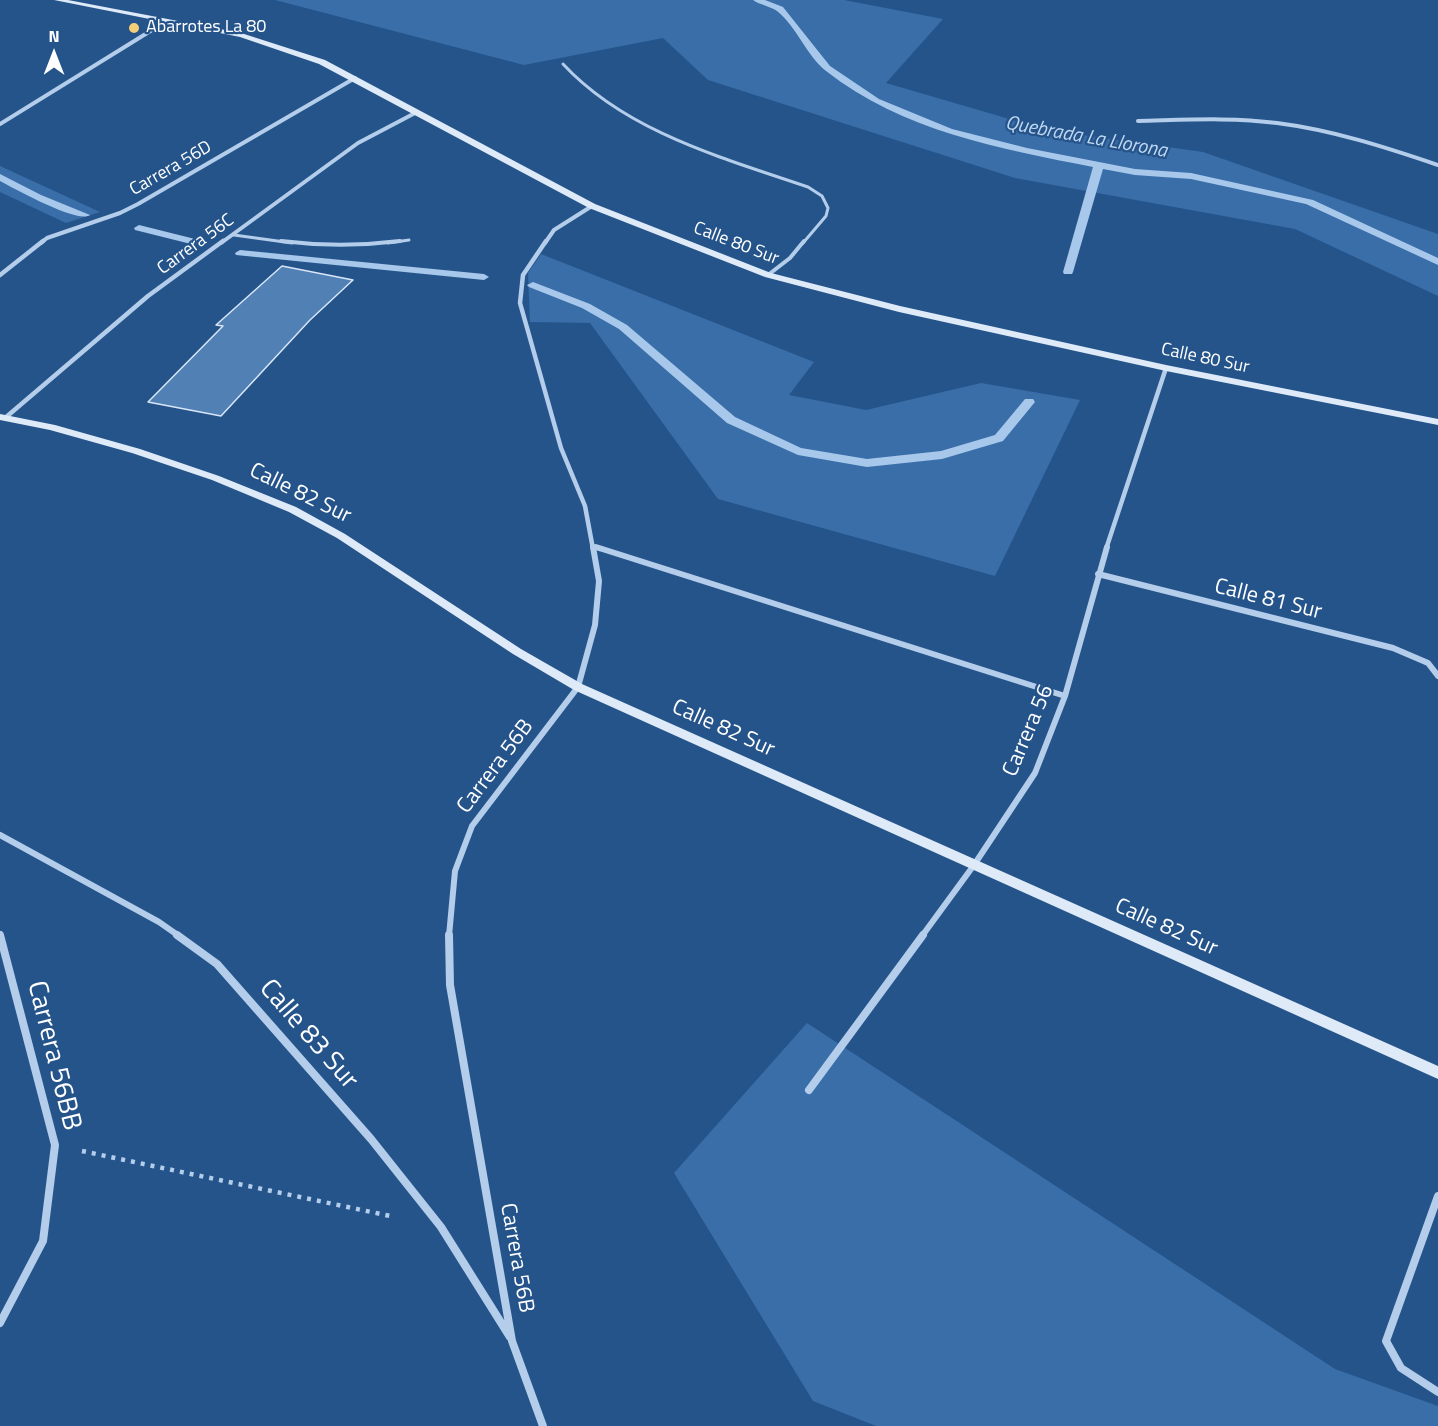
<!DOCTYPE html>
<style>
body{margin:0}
#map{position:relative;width:1438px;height:1426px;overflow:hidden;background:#25548b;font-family:"Titillium Web",sans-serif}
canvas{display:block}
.north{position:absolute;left:24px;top:24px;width:60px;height:60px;-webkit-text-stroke:4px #25548b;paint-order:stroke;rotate:0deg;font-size:16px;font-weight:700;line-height:24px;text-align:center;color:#fff}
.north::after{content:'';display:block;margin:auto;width:21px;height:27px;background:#fff;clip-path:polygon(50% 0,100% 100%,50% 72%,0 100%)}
</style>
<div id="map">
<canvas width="1438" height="1426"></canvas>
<div class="north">N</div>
</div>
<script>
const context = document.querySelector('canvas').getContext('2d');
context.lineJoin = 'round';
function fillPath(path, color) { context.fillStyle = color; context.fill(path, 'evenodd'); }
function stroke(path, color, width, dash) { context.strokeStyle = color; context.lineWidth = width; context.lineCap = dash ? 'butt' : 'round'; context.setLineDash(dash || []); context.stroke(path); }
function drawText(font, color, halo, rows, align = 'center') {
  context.font = font + ' "Titillium Web",sans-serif'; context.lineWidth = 4.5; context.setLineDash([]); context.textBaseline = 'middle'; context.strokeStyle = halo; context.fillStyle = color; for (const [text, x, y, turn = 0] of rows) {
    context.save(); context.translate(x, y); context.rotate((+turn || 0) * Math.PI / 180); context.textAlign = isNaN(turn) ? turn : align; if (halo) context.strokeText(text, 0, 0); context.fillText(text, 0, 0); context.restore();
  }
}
fillPath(new Path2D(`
 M275 0H844L943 19 886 83 1047 130 1203 152 1438 234V296L1295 229 1015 178 708 80 663 38 524 65Z
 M0 166 100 212 66 223 0 192Z
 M541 254 814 362 789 395 866 410 981 383 1080 400 995 576 718 499 590 323 530 322 528 273Z
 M807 1023 1335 1369 1438 1406V1426H876L813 1401 674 1173Z`), '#396ea8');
fillPath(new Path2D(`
 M753 0H765L783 7 830 66 879 99 952 129 1027 148 1135 169 1191 173 1313 200 1438 258V265L1306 204 1191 179 1135 175 1103 169 1073 272 1072 274H1064L1063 272 1093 167C1001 149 902 131 826 71 807 56 796 26 777 11 770 6 760 5 753 0Z
 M0 174 41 195 90 215C78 224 15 189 0 181Z
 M139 225 199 240 200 242 195 245 135 230 134 228Z
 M240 250 484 274 489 277 484 280 236 255 235 253Z
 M533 282 590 304 627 325 735 417 801 448 867 459 941 451 995 435 1025 399H1033L1035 402 1003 441 942 459 867 467 798 455 727 423 619 329 582 308 529 287 527 285Z`), '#a7c8eb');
const building = new Path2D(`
 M282 266 353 280 310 320 221 416 148 402 223 326 216 325Z`);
fillPath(building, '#5180b4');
stroke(building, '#d8e7f8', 1.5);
stroke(new Path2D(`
 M82 1151 395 1217`), '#b3cdea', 4.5, [4, 6]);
stroke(new Path2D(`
 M563 64C626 132 723 158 808 187L822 196 828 208 826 216 803 243
 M234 235 292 243
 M388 243 409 240`), '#b3cdea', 3);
stroke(new Path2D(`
 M281 241C321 246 360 246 400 241
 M768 275 790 258 804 241`), '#b3cdea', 4);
stroke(new Path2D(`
 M1138 121C1184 120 1231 117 1277 123 1332 130 1385 147 1438 165
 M0 124 165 22
 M41 243 47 238 120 213 138 204 355 78
 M221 243 358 143 417 112
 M545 243 554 230 592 206`), '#b3cdea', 4);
stroke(new Path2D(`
 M546 241 523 275 520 303 561 448 585 506 593 549
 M0 275 43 241
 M5 418 148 296 223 241
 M595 547 600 549
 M1106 549 1166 368`), '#b3cdea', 4.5);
stroke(new Path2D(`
 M596 547 1065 696
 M1098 574 1393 648 1428 663 1438 676
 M0 835 159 922 179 936
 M0 934 1 936
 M449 936 455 871 472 826 578 687 595 625 599 581 593 547
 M922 936 974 865 1035 773 1065 696 1107 547`), '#b3cdea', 6);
stroke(new Path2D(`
 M177 935 217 964 371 1139 441 1227 510 1337
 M449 935 450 985 512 1341 543 1426
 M809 1090 923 935
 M1438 1196 1386 1341 1401 1368 1438 1392
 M0 1323 43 1241 55 1145 0 935`), '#b3cdea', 8);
fillPath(new Path2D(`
 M54 0H68L241 33 325 60 595 204 771 273 900 306 1166 365 1438 419V425L1166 371 899 312 765 277 589 208 319 64 240 37Z
 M0 414 55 425 140 449 219 476 296 507 345 534 521 649 582 684 1438 1066V1079L574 690 513 654 337 538 289 512 212 480 132 453 50 430 0 420Z`), '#deeaf8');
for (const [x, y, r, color] of [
 [134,28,6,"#f4ce77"]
]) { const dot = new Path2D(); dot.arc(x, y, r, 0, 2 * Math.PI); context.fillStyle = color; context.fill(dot); stroke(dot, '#25548b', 2); }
drawText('18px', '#fff', '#25548b', [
 ["Abarrotes La 80",146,28]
], 'left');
drawText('18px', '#fff', '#25548b', [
 ["Carrera 56D",171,169,-30],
 ["Calle 80 Sur",736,244,21],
 ["Carrera 56C",196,245,-36],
 ["Calle 80 Sur",1205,359,12]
]);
drawText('italic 20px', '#bfd7f1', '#25548b', [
 ["Quebrada La Llorona",1086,138,10]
]);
drawText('22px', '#fff', '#25548b', [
 ["Calle 82 Sur",300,494,26],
 ["Calle 81 Sur",1268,600,14],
 ["Calle 82 Sur",723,729,24],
 ["Carrera 56",1029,731,-67],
 ["Carrera 56B",496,767,-53],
 ["Calle 82 Sur",1166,928,24],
 ["Carrera 56B",516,1258,80]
]);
drawText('27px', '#fff', '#25548b', [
 ["Calle 83 Sur",308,1035,49],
 ["Carrera 56BB",53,1056,76]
]);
</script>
